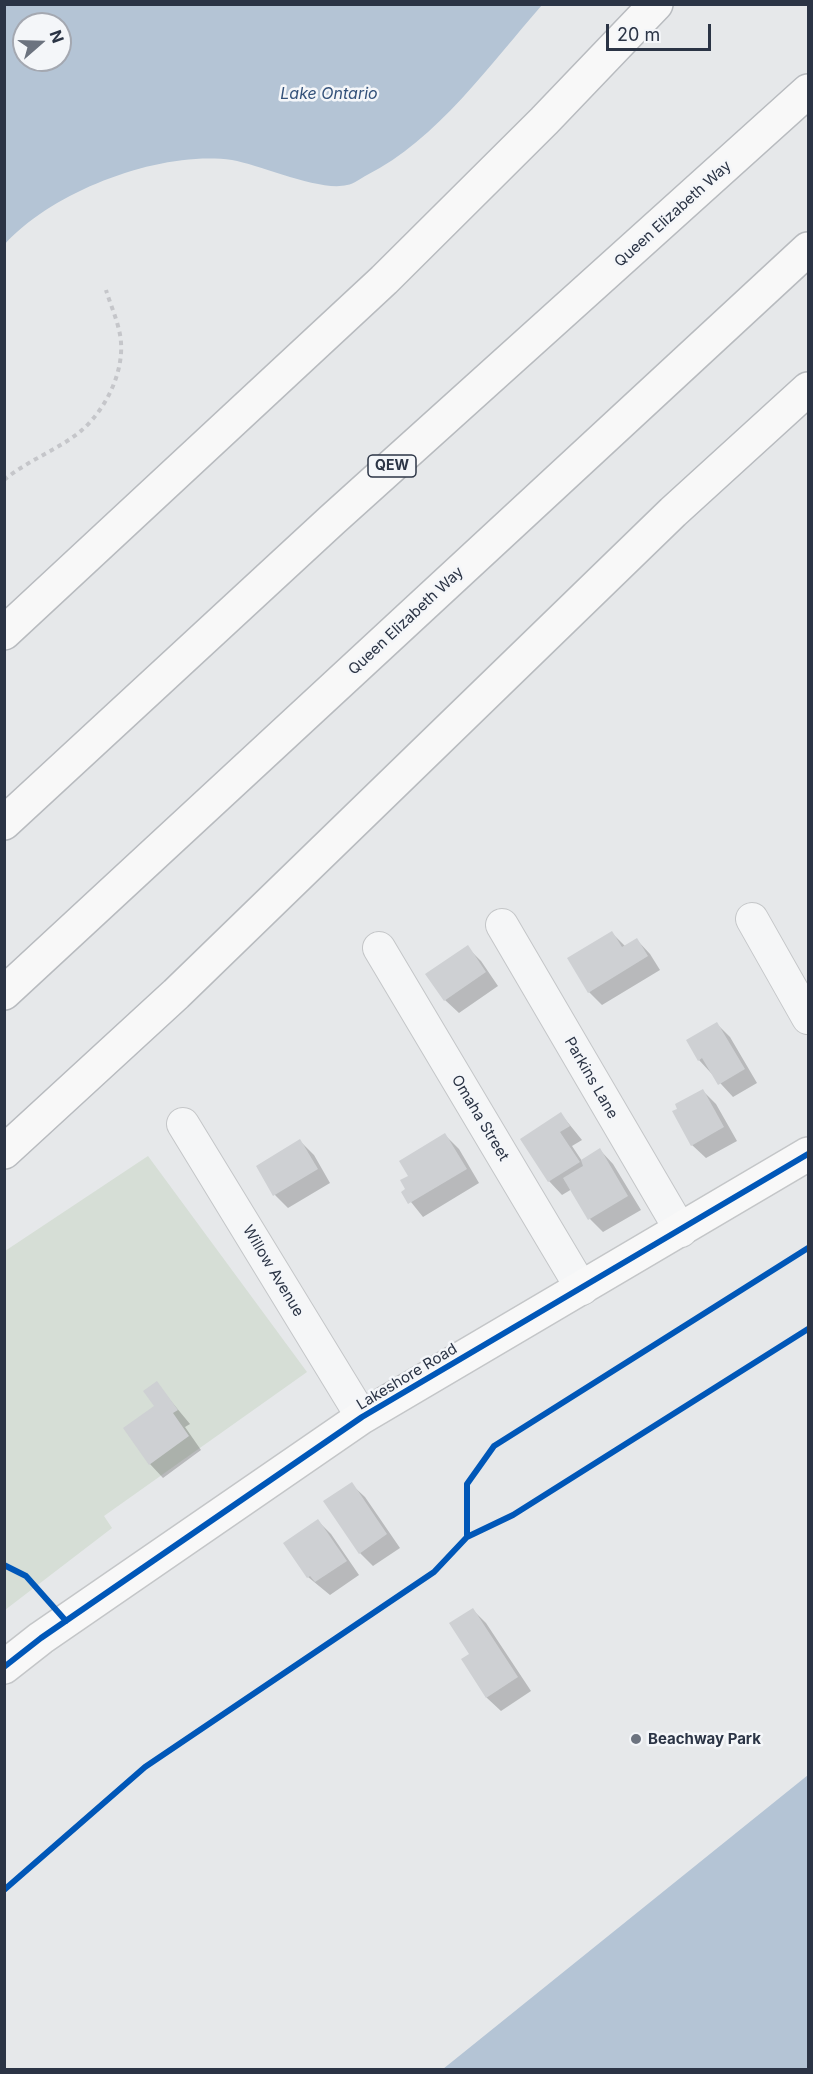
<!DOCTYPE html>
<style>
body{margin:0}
#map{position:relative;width:813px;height:2074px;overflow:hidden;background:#e6e8ea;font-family:Inter,sans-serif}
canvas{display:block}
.frame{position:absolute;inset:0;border:6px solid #2b3445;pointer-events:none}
.north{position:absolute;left:12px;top:12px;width:60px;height:60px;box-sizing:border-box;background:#f4f6f9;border:2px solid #a4a8b1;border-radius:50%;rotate:70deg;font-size:16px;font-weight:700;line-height:24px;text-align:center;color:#2b3445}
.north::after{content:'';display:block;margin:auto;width:21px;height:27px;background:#6c737f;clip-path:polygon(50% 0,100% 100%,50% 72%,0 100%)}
.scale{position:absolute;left:606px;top:24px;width:105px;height:27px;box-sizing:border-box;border:3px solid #2b3445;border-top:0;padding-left:8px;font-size:18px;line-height:21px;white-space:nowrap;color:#2b3445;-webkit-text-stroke:4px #f4f6f9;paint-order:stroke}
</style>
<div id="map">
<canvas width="813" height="2074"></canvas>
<div class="frame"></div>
<div class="north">N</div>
<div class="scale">20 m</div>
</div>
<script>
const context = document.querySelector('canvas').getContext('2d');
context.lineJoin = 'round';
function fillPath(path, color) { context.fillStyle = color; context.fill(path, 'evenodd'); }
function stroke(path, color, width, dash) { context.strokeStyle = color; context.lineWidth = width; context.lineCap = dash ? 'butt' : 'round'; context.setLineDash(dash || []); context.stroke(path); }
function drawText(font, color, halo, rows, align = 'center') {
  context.font = font + ' Inter,sans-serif'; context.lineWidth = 5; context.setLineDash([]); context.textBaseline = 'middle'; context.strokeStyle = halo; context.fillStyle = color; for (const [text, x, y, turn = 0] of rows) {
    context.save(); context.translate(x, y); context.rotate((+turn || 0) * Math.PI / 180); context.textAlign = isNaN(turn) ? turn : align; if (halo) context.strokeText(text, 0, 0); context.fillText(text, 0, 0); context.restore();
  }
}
fillPath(new Path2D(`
 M148 1156 307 1372 104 1516 112 1528 5 1610V1251Z`), '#d6ded6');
fillPath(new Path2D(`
 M5 4H542V5C492 62 436 141 367 175 361 178 354 184 347 185 320 192 261 165 232 160 160 150 53 191 5 244ZM24 24H60V60H24Z
 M808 1775V2069H443Z`), '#b4c4d5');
fillPath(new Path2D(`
 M612 933 626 947 637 940 650 954 660 970 602 1005 589 992Z
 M467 947 481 961 498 986 459 1013 445 1000Z
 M717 1024 730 1037 757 1083 733 1097 699 1060Z
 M703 1091 716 1104 737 1141 706 1158 692 1145Z
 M561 1114 582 1140 572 1146 582 1161 600 1150 613 1164 641 1210 603 1232 590 1219 572 1189 562 1195 549 1181Z
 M445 1135 459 1149 479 1183 423 1217 403 1192 407 1190Z
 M300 1141 314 1155 330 1183 288 1208 275 1195 258 1166Z
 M156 1383 190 1424 185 1427 201 1450 163 1478 150 1464Z
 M351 1484 365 1497 400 1548 373 1566 360 1553Z
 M318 1521 331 1534 359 1575 330 1595 308 1577Z
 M473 1610 486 1623 531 1691 501 1711 487 1698 463 1660 471 1654Z`), '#0003');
fillPath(new Path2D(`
 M612 931 622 947 637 938 648 956 588 993 567 958Z
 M468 945 486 972 444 1001 425 974Z
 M717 1022 745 1069 718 1085 702 1058 698 1061 686 1040Z
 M703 1089 724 1127 691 1146 672 1111 677 1109 675 1104Z
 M561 1112 570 1126 560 1132 580 1162 548 1182 520 1139Z
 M445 1133 467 1169 408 1204 401 1192 405 1189 400 1180 408 1176 399 1161Z
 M300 1139 318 1169 273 1196 256 1166Z
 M600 1148 628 1196 588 1220 563 1178 583 1166 581 1160Z
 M157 1381 178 1410 173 1413 189 1436 149 1465 123 1428 154 1406 143 1391Z
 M352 1482 387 1534 359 1554 323 1501Z
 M318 1519 347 1561 315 1582 310 1576 307 1578 283 1543Z
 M473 1608 518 1677 486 1698 461 1659 469 1654 449 1623Z`), '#ced0d3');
const street = new Path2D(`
 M752 919 808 1018
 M502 925 681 1231
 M379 948 582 1289
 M183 1124 362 1417`);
const secondary = new Path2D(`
 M4 1667 41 1638 362 1417 808 1154`);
const highway = new Path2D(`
 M4 633 384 280 544 121 656 4
 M4 823 332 520 808 91
 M4 993 808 249
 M4 1152 176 994 673 512 808 389`);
stroke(street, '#c4c6c8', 34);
stroke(secondary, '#c4c6c8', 36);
stroke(highway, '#b8bbbf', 36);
stroke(new Path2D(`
 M4 480C28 460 60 449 82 430 108 407 128 365 119 330 116 317 110 303 106 290`), '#c5c6ca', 4, [4.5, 4.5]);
stroke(street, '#f5f6f7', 32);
stroke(secondary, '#f8f8f8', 33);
stroke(highway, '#f8f8f8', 33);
stroke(new Path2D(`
 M467 1537 513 1515 808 1329
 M4 1565 26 1576 66 1621
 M4 1667 41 1638 362 1417 808 1154
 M4 1890 145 1767 434 1572 467 1537V1484L494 1446 808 1248`), '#0057b8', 6);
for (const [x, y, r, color] of [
 [636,1739,6,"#6c737f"]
]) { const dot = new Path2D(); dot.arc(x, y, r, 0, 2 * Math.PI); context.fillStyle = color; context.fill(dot); stroke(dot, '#f4f6f9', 2); }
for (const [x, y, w] of [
 [392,466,48]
]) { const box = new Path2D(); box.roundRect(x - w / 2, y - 11, w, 22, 4.5); context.fillStyle = '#f4f6f9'; context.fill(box); stroke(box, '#2b3445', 1.5); }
drawText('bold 14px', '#2b3445', null, [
 ["QEW",392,466]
]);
drawText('15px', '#2b3445', '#f4f6f9', [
 ["Queen Elizabeth Way",673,214,-42],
 ["Queen Elizabeth Way",406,621,-43],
 ["Parkins Lane",591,1078,60],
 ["Omaha Street",480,1118,59],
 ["Willow Avenue",273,1271,59],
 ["Lakeshore Road",407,1377,-31]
]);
drawText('bold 15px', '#2b3445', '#f4f6f9', [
 ["Beachway Park",648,1739]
], 'left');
drawText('italic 16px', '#34527a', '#f4f6f9', [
 ["Lake Ontario",329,94]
]);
</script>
